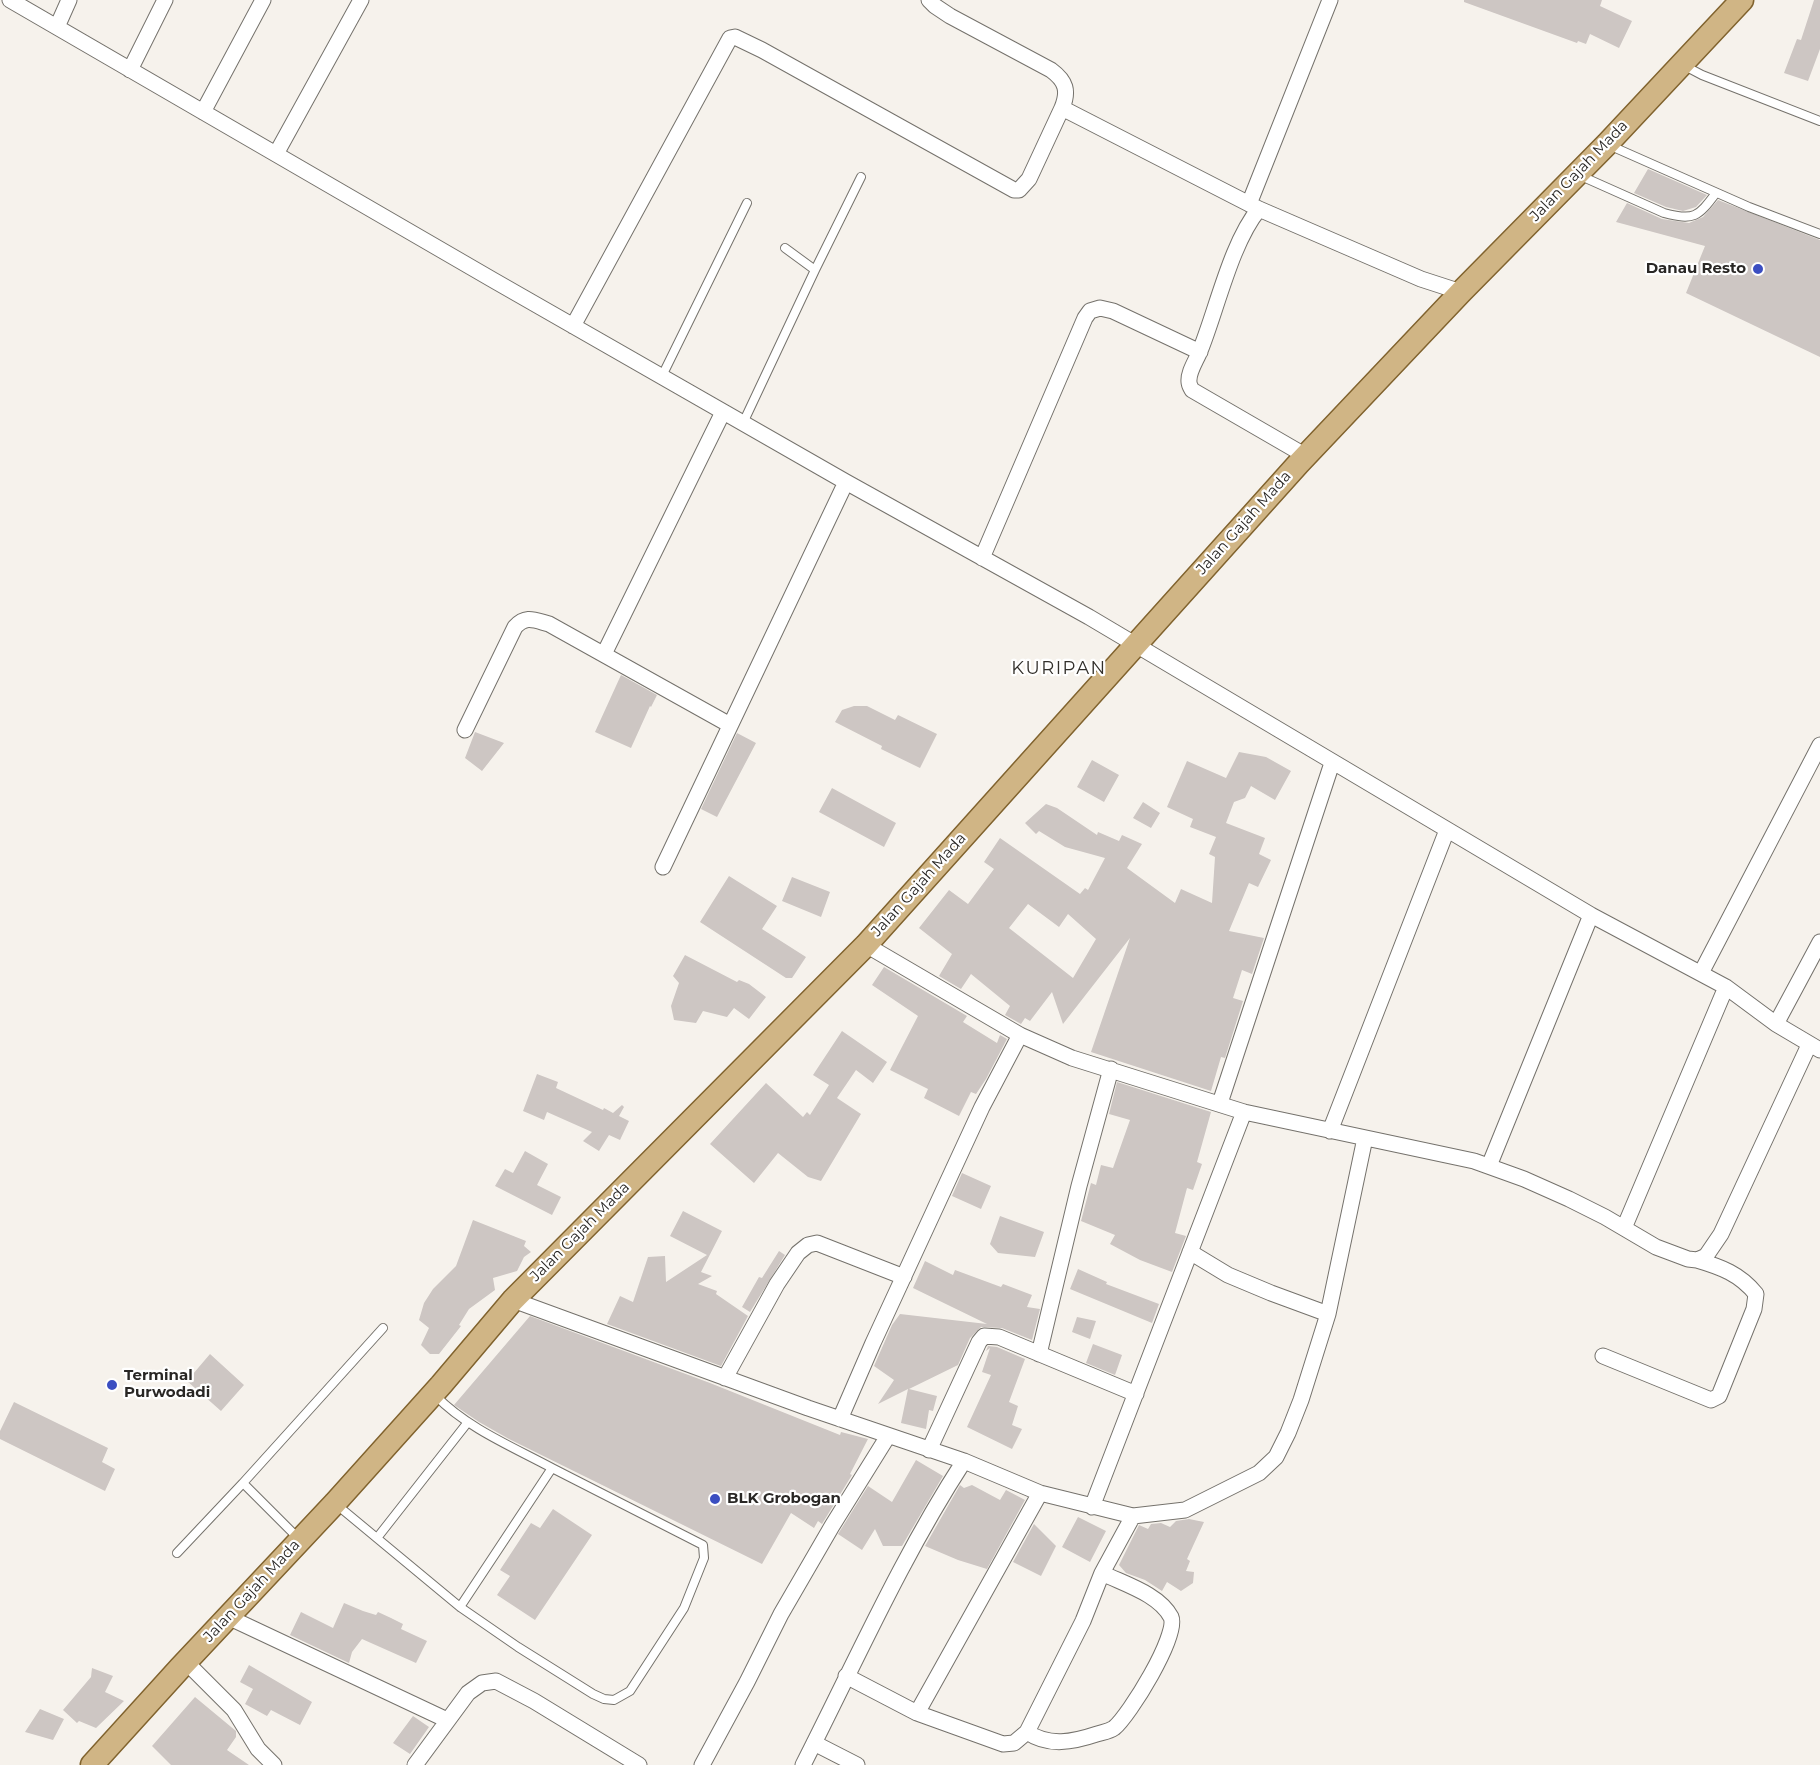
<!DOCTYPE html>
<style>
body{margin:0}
canvas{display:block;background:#f6f2ec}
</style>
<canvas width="1820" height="1765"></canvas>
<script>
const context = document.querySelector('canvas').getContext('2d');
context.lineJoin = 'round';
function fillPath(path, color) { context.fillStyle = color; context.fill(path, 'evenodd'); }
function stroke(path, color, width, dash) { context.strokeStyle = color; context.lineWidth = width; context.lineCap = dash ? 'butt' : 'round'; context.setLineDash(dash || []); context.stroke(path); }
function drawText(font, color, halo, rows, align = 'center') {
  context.font = font + ' Montserrat,sans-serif'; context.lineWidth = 4.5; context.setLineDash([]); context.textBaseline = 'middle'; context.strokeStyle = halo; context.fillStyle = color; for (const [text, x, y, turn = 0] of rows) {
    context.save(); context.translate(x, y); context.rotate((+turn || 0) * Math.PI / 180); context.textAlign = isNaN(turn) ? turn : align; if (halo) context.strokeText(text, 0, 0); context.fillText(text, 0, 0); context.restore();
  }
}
fillPath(new Path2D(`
 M1464 0H1602L1600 6 1632 21 1619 48 1590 34 1586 44 1578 41 1577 43 1464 2Z
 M1814 0H1820V49L1808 81 1784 73 1797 39 1801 40Z
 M1648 169 1707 195 1696 207 1683 211 1666 207 1634 193Z
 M1718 200 1820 240V357L1686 293 1705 246 1616 222 1627 203 1662 219 1689 223 1703 217Z
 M621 675 657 695 651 707 650 706 631 748 595 732Z
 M854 706H867L895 720 898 715 937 734 920 768 881 749 882 746 835 722 842 710Z
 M475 732 504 743 482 771 465 758Z
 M737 733 756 743 717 817 701 809Z
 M1239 752 1266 757 1291 771 1275 800 1251 786 1245 798 1234 802 1226 823 1265 838 1259 854 1271 860 1258 887 1249 883 1229 931 1264 938 1252 974 1242 970 1233 998 1243 1001 1225 1058 1221 1057 1211 1091 1091 1052 1130 938 1063 1024 1052 992 1030 1021 1025 1018 1021 1024 1005 1015 1010 1006 971 974 961 989 939 976 952 954 919 928 949 890 968 904 994 869 984 862 1000 838 1080 894 1085 888 1088 890 1105 858 1065 847 1039 831 1036 834 1025 823 1046 804 1057 808 1097 835 1098 832 1119 841 1122 835 1142 844 1127 868 1175 903 1181 889 1212 903 1215 857 1209 854 1216 837 1190 827 1193 819 1167 807 1187 761 1226 778ZM1028 904 1059 927 1068 914 1096 939 1073 978 1009 928Z
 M1092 760 1119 775 1104 802 1077 787Z
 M832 788 896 823 884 847 819 812Z
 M1143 802 1160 813 1151 828 1133 818Z
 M729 876 777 906 762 929 806 957 792 978H786L700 922Z
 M792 877 830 892 821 917 782 901Z
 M685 955 737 982 739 980 749 984 766 997 749 1019 734 1008 727 1017 703 1011 696 1023 674 1020 671 1006 679 983 673 976Z
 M884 967 967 1016 963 1022 997 1043 1000 1035 1007 1039 986 1079 976 1094 971 1092 959 1116 924 1098 928 1089 890 1070 918 1016 872 985Z
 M842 1031 887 1062 873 1083 856 1070 837 1098 861 1114 821 1181 808 1177 778 1153 754 1183 710 1144 766 1083 803 1117 807 1112 810 1115 829 1085 813 1075Z
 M537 1074 558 1082 556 1088 603 1110 604 1108 613 1113 622 1105 624 1107 619 1116 629 1121 620 1140 609 1135 599 1151 583 1141 592 1132 547 1112 544 1120 523 1111Z
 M1117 1082 1211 1112 1197 1162 1202 1164 1193 1190 1187 1188 1175 1233 1186 1236 1172 1272 1140 1260 1110 1244 1115 1235 1081 1221 1091 1183 1096 1185 1101 1165 1113 1168 1130 1120 1109 1114Z
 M525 1151 548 1164 537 1185 561 1197 552 1215 495 1186 505 1169 513 1173Z
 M962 1173 991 1186 981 1209 952 1196Z
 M683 1211 722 1231 701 1272 712 1276 698 1284 717 1291 716 1294 748 1316 721 1366 607 1324 620 1296 633 1302 648 1257 665 1256 666 1282 707 1255 670 1236Z
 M1000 1216 1044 1232 1035 1257 998 1253 990 1244Z
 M473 1220 526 1241 524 1246 531 1252 524 1257 517 1271 493 1278 495 1290 469 1309 459 1325 461 1326 439 1354H430L421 1345 429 1328 419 1320 424 1303 433 1289 456 1266Z
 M779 1251 785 1255 750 1312 742 1307 759 1277 762 1278Z
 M925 1261 953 1275 955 1270 1001 1287 1003 1284 1032 1295 1027 1307 1040 1309 1032 1340 1002 1328 981 1327 970 1338 958 1365 909 1389 937 1396 933 1411 929 1410 926 1429 901 1423 908 1389 878 1404 894 1380 874 1366 892 1325 900 1314 987 1324 913 1288Z
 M1078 1269 1107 1282 1106 1284 1159 1304 1152 1323 1070 1289Z
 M530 1316 710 1383 840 1435 841 1432 868 1439 850 1474 852 1475 822 1524 818 1521 814 1528 791 1513 762 1564 509 1439 479 1422 454 1405Z
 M1077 1317 1096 1321 1090 1339 1072 1332Z
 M1093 1344 1122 1355 1115 1375 1086 1363Z
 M988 1346 997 1347 1025 1359 1009 1402 1018 1406 1012 1425 1022 1429 1012 1449 967 1427 991 1375 982 1372 990 1348 986 1351Z
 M210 1354 244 1385 221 1411 187 1381Z
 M14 1402 108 1448 102 1462 115 1469 105 1491 0 1439V1431Z
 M916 1460 943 1476 902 1546H883L875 1529 862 1550 838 1534 868 1486 892 1502Z
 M960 1485 964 1488 972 1485 1000 1500 1006 1490 1025 1500 987 1569 958 1560 925 1546Z
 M553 1509 592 1535 535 1620 497 1595 510 1576 500 1570 531 1523 540 1528Z
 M1078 1517 1106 1531 1090 1562 1062 1547Z
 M1189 1519 1204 1522 1187 1559 1190 1561 1186 1571 1194 1572 1193 1583 1181 1591 1167 1582 1162 1591 1145 1580 1126 1573 1119 1565 1139 1525 1148 1529 1151 1524 1161 1523 1170 1527 1176 1521Z
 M1034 1524 1056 1546 1041 1576 1013 1562Z
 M344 1603 363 1611 376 1615 378 1612 391 1618 403 1624 401 1629 427 1641 416 1663 362 1639 352 1652 349 1663 290 1635 301 1612 333 1628Z
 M249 1665 312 1702 300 1725 271 1710 267 1716 245 1704 253 1689 240 1682Z
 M92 1668 113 1676 105 1692 124 1701 96 1728 79 1721 77 1723 63 1710 91 1677Z
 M195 1697 236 1731V1737L227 1750 249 1765H171L152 1746Z
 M40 1709 64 1719 53 1740 25 1732Z
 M413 1716 429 1727 410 1754 393 1743Z`), '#cdc6c3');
const lane = new Path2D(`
 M1683 65 1702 75 1820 121
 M1611 146 1749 207 1820 234
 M1581 176 1664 213C1694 221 1698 217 1716 193
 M815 270 861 177
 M662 376 747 203
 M743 423 815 270 785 248
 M436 1396C467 1428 513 1447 552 1468L460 1607
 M243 1483 383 1328
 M337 1505 460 1607 518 1647 593 1694 604 1699 614 1700 630 1691 684 1608 704 1558 703 1545 552 1468
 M377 1538 468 1422
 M177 1553 243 1483 299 1539`);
const street = new Path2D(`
 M10 0 493 280 846 482 1089 617 1591 915 1726 987 1776 1024 1820 1050
 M929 0 935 6 950 16 1051 70C1066 81 1069 91 1062 108L1259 209 1421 279 1461 292
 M57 27 69 0
 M130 70 165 0
 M203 112 263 0
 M276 154 361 0
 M1249 204 1330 0
 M1259 209C1231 243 1217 309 1200 351 1196 361 1188 372 1189 382 1189 385 1191 388 1192 390L1306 456
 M573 326 730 38 735 37 762 50 1014 190H1019L1029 179 1062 108
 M982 558 1085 318 1090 311 1100 308 1113 311 1200 352
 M604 654 723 412
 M465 730 515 627C526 615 534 620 549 624L730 725
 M663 867 846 482
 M866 945 1020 1035 1072 1058 1244 1112 1474 1161 1524 1179 1569 1199 1605 1217 1656 1247 1688 1259 1697 1260 1706 1256 1721 1234 1809 1045
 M1701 973 1820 745
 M1776 1024 1820 942
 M1220 1103 1332 763
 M1330 1131 1447 830
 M1489 1166 1591 915
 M1624 1228 1726 987
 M1190 1252 1228 1275 1271 1293 1328 1314
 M513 1300 808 1408 964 1461 1040 1493 1133 1516 1185 1510 1259 1473 1276 1457 1288 1433 1301 1400 1328 1314 1365 1138
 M1039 1354 1079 1186 1111 1069
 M1603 1356 1711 1400 1719 1396 1754 1309 1756 1294C1740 1274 1721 1267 1697 1260
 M725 1378 777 1284 798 1253 808 1245 817 1243 904 1277
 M840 1419 873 1343 982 1107 1020 1035
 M929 1450 979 1342 984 1336 999 1337 1136 1394
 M1092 1507 1244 1112
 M228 1617 447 1720
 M186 1662 234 1710 258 1749 274 1765
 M846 1676 917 1713 1003 1744 1014 1743 1027 1732 1083 1621 1102 1573 1133 1516
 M917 1713 1040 1493
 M1027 1732C1049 1747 1073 1742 1097 1734 1103 1732 1108 1732 1114 1728 1129 1716 1179 1635 1171 1617 1159 1594 1124 1584 1102 1573
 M814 1743 857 1765
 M415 1765 468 1693 482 1683 496 1681 534 1701 639 1765
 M702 1765 747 1682 781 1614 832 1526 888 1436
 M803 1765C855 1663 901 1558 964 1461`);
const primary = new Path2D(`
 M92 1765 180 1668 335 1503 441 1385 513 1300 866 945 1299 463 1461 292 1607 144 1742 0`);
stroke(lane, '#75726c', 10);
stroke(street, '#75726c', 17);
stroke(primary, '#81632e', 25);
stroke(lane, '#fff', 8);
stroke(street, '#fff', 15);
stroke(primary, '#d0b585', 22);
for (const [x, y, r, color] of [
 [1758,269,6,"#3b4ec1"],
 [112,1385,6,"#3b4ec1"],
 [715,1499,6,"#3b4ec1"]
]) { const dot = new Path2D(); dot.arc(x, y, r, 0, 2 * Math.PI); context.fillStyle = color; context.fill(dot); stroke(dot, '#fff', 2); }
drawText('15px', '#292725', '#fff', [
 ["Jalan Gajah Mada",1579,171,-46],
 ["Jalan Gajah Mada",1244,523,-48],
 ["Jalan Gajah Mada",919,885,-48],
 ["Jalan Gajah Mada",580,1232,-45],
 ["Jalan Gajah Mada",252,1591,-47]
]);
drawText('bold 15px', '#292725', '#fff', [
 ["Danau Resto",1746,269,"right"],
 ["Terminal",124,1376],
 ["Purwodadi",124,1393],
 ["BLK Grobogan",727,1499]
], 'left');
context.letterSpacing = '1.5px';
drawText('18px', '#322f2a', '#fff', [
 ["KURIPAN",1059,669]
]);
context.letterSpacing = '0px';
</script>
